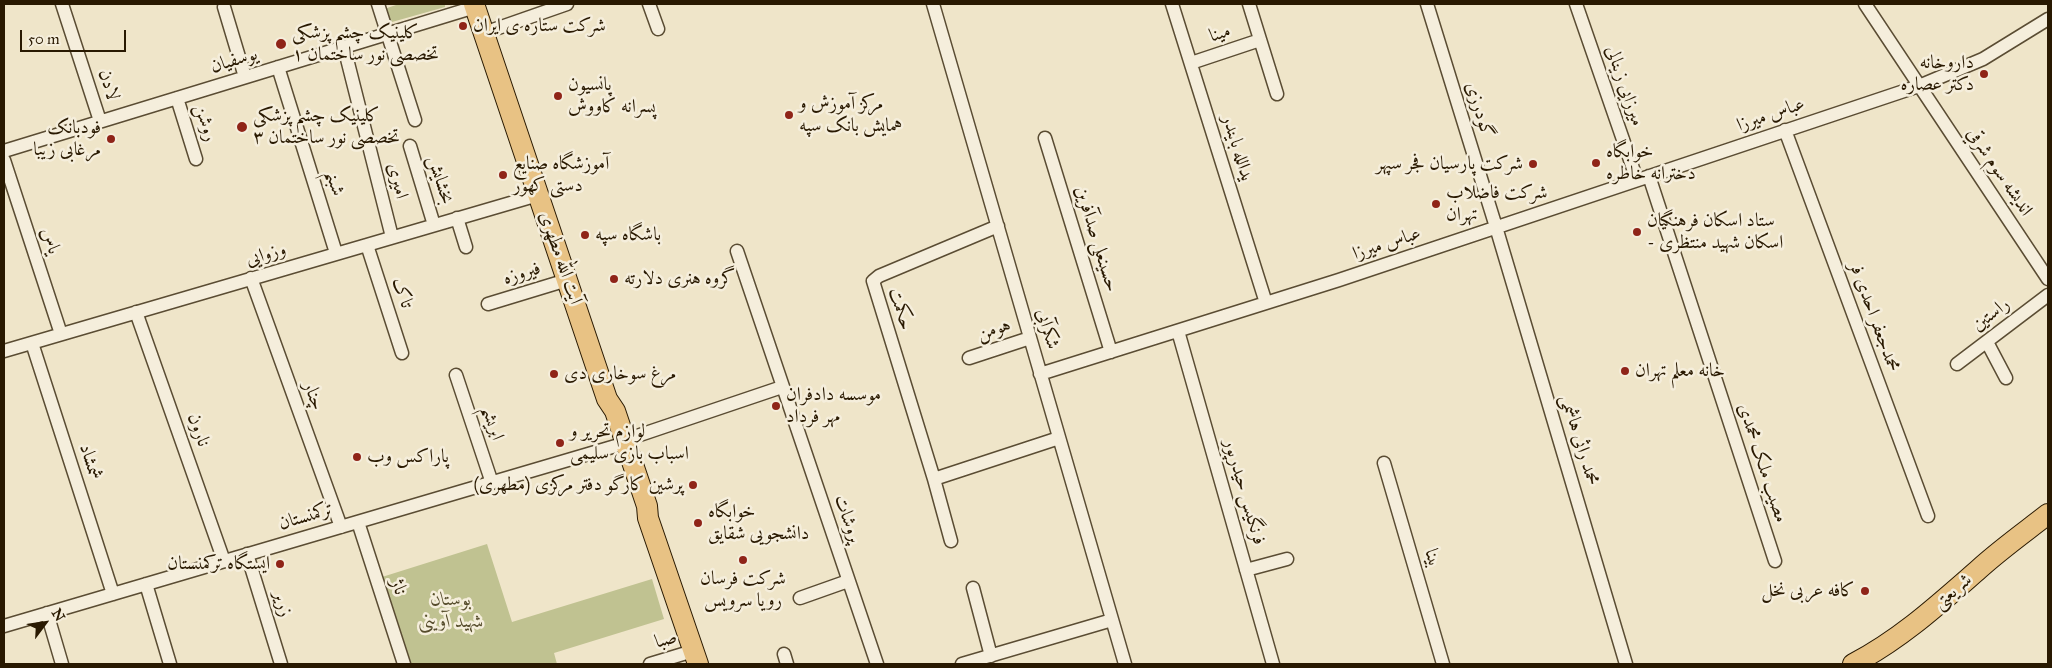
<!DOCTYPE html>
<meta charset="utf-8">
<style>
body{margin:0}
#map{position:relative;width:2052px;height:668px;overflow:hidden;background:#efe5c9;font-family:"IM FELL Great Primer",serif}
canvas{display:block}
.frame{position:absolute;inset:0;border:5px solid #291901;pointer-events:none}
.north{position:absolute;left:20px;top:598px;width:50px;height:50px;-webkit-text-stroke:4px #f5eedc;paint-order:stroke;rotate:59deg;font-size:14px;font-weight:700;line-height:20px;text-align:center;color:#291901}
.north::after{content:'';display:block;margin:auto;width:18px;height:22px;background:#291901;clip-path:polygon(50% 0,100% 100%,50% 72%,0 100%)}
.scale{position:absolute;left:20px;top:30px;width:106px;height:22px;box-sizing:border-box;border:2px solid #291901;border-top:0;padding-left:6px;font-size:15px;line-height:18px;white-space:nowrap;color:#291901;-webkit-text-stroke:4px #f5eedc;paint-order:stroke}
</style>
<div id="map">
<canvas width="2052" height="668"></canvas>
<div class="frame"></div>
<div class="north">N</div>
<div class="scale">50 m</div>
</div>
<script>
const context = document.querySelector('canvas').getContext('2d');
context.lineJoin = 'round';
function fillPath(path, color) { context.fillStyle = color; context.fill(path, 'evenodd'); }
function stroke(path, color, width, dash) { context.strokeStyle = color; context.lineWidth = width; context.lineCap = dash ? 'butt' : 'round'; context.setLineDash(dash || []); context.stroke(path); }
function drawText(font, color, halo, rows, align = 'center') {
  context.font = font + ' "IM FELL Great Primer",Amiri,serif'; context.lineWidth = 5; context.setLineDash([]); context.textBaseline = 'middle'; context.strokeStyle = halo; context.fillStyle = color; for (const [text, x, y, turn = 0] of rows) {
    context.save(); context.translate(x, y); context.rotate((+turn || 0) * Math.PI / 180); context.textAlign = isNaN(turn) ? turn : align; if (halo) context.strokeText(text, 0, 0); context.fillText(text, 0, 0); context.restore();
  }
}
fillPath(new Path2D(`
 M399 4H445V7L385 24 381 10Z
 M487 544 512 622 652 579 664 619 554 653 557 664H410L382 577Z`), '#c0c291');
const street = new Path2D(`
 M62 4 100 121
 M378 4 415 120
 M649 4 658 29
 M933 4 1125 664
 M1172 4 1266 303
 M1249 4 1277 94
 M1427 4 1496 227 1626 664
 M1576 4 1637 180
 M1865 4 2048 279
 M224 7 245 77
 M484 33 567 4
 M344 47 392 237
 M1191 63 1260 40
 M278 67 336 253
 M177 98 196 159
 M1785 130 1928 516
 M1045 138 1111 352
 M410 146 434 225
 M4 151 475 7
 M4 160 61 334
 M1649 176 1775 561
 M457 218 466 247
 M367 245 402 353
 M737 251 877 664
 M251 278 341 527
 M488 304 567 280
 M136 312 224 561
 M1178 331 1273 664
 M1987 342 2006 378
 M32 343 113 594
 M4 351 538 195
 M969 358 1030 338
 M1957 364 2048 295
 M1040 374 1339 280 1919 86 1983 59 2048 19
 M456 375 492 483
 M625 440 782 387
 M1384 463 1443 664
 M934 479 1059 438
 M358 522 404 664
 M951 541 934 479 873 281 879 276 998 226
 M247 554 281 664
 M1246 570 1287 559
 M146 584 170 664
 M973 588 991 656
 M800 598 848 581
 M47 613 62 664
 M4 626 619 445
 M784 654 787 664
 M650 664 693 651
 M962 664 1112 620`);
const primary = new Path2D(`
 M474 4 607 399 615 411 647 506 648 518 698 664
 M1853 664C1901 639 1939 604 1979 569 2001 549 2025 532 2048 514`);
stroke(street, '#5a4c33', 15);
stroke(primary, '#291901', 22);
stroke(street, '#f5eedc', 12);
stroke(primary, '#e8c284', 20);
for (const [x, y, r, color] of [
 [463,26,5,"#8f2418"],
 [281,44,6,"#8f2418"],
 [1984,74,5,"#8f2418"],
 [558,96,5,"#8f2418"],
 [789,115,5,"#8f2418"],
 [242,127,6,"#8f2418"],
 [111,139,5,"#8f2418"],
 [1596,163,5,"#8f2418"],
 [1533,164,5,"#8f2418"],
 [503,175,5,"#8f2418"],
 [1436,204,5,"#8f2418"],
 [1637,232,5,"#8f2418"],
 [585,235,5,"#8f2418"],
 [614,279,5,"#8f2418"],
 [1625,371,5,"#8f2418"],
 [554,374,5,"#8f2418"],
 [776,406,5,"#8f2418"],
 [560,443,5,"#8f2418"],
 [357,457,5,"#8f2418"],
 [693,485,5,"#8f2418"],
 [698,523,5,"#8f2418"],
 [743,560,5,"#8f2418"],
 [280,564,5,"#8f2418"],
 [1865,591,5,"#8f2418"]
]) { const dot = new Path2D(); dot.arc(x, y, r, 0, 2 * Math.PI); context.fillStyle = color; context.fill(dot); stroke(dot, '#f5eedc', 2); }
drawText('19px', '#291901', '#f5eedc', [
 ["شرکت ستاره ی ایران",473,26],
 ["کلینیک چشم پزشکی",292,33],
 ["تخصصی نور ساختمان ۱",292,55],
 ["داروخانه",1974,63,"right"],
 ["دکتر عصاره",1974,85,"right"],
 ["پانسیون",568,85],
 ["پسرانه کاووش",568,107],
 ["مرکز آموزش و",799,104],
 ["همایش بانک سپه",799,126],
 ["کلینیک چشم پزشکی",253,116],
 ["تخصصی نور ساختمان ۳",253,138],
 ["فودبانک",101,128,"right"],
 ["مرغابی زیبا",101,150,"right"],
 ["خوابگاه",1606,152],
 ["دخترانه خاطره",1606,174],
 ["آموزشگاه صنایع",513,164],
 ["دستی کهور",513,186],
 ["شرکت پارسیان فجر سپهر",1523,164,"right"],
 ["شرکت فاضلاب",1446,193],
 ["تهران",1446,215],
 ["ستاد اسکان فرهنگیان",1647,221],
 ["- اسکان شهید منتظری",1647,243],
 ["باشگاه سپه",595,235],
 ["گروه هنری دلارته",624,279],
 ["خانه معلم تهران",1635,371],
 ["مرغ سوخاری دی",564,374],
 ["موسسه دادفران",786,395],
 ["مهر فرداد",786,417],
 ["لوازم تحریر و",570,432],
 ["اسباب بازی سلیمی",570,454],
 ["پاراکس وب",367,457],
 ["پرشین کارگو دفتر مرکزی (مطهری)",683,485,"right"],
 ["خوابگاه",708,512],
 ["دانشجویی شقایق",708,534],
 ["ایستگاه ترکمنستان",270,564,"right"],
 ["شرکت فرسان",743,579,"center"],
 ["رویا سرویس",743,601,"center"],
 ["کافه عربی نخل",1855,591,"right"]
], 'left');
drawText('19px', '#291901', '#f5eedc', [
 ["مینا",1220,34,-18],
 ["یوسفیان",234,61,-17],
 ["لادن",108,85,72],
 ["میرزایی زینالی",1624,86,71],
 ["گودرزی",1479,110,73],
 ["عباس میرزا",1771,115,-19],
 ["روشن",205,123,73],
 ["یدالله بایندر",1237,148,73],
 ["اندیشه سوم شرقي",1999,172,56],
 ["بخشایش",440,180,73],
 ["امیری",397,181,76],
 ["شبنم",334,183,73],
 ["حسینعلی صدآفرین",1096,239,73],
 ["یاس",50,241,72],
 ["عباس میرزا",1387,244,-18],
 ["وزوایی",266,255,-16],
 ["آیت الله مطهری",560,258,71],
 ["فیروزه",522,274,-17],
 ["تاک",402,293,72],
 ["حکمت",900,309,73],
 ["راستین",1991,315,-37],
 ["محمدجعفر احدی فر",1874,317,70],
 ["شکرآبی",1047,329,74],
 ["هومن",994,330,-18],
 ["چنار",313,396,70],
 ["ابریشم",492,423,72],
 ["نارون",198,430,71],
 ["محمد راثی هاشمی",1579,440,73],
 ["شمشاد",90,462,72],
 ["مصیب ملک محمدی",1762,463,72],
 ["فرنگیس حیدرپور",1244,492,74],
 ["ترکمنستان",306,517,-16],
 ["پروشات",847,519,71],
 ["بینا",1432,558,74],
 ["ناژ",398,587,72],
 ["شریعتی",1953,592,-41],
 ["زریر",282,604,73],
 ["صبا",666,640,-17]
]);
drawText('italic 19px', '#564c2c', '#f5eedc', [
 ["بوستان",451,600],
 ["شهید آوینی",451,622]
]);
</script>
